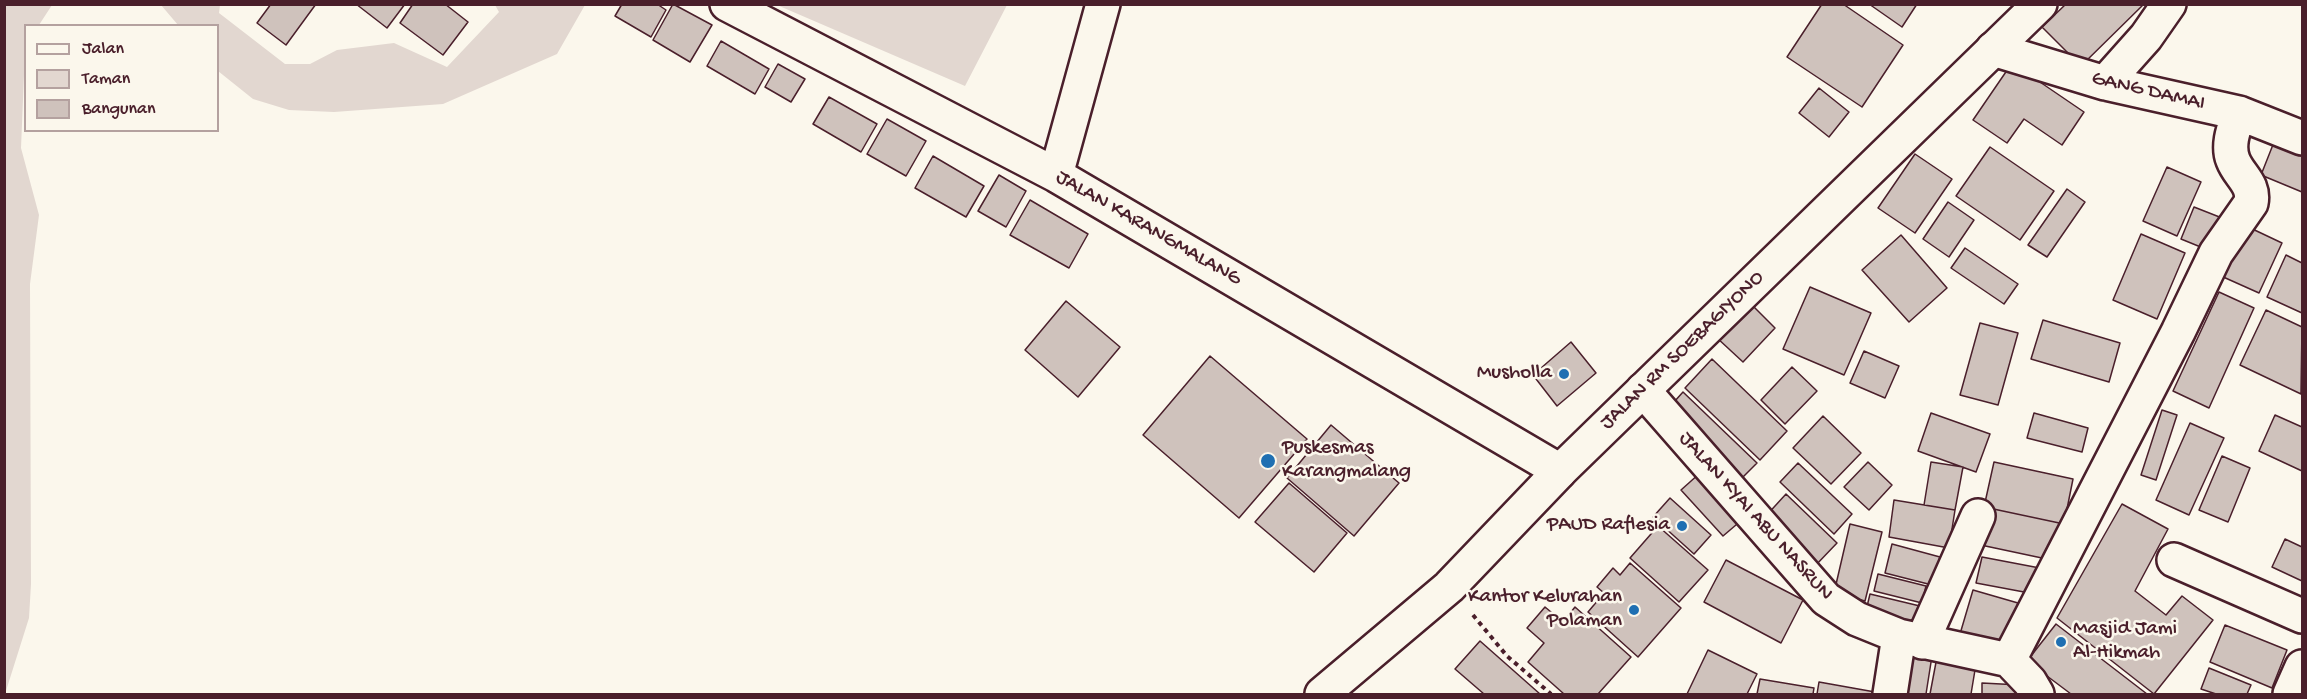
<!DOCTYPE html>
<style>
body{margin:0}
#map{position:relative;width:2307px;height:699px;overflow:hidden;background:#fbf7ec;font-family:"Gochi Hand",sans-serif}
canvas{display:block}
.frame{position:absolute;inset:0;border:6px solid #4a1f2b;pointer-events:none}
.legend{position:absolute;left:24px;top:24px;width:195px;height:108px;box-sizing:border-box;background:#fbf7ec;border:2px solid #b4a19f;margin:0;padding:8px 10px;list-style:none;font-size:18px;color:#4a1f2b}
.legend li{display:flex;align-items:center;gap:12px;height:30px}
.legend b{width:30px;border:2px solid #b4a19f}
</style>
<div id="map">
<canvas width="2307" height="699"></canvas>
<div class="frame"></div>
<ul class="legend">
<li><b style="height:8px;background:#fbf7ec"></b>Jalan</li>
<li><b style="height:16px;background:#e2d7d0"></b>Taman</li>
<li><b style="height:16px;background:#cfc2bc"></b>Bangunan</li>
</ul>
</div>
<script>
const context = document.querySelector('canvas').getContext('2d');
context.lineJoin = 'round';
function fillPath(path, color) { context.fillStyle = color; context.fill(path, 'evenodd'); }
function stroke(path, color, width, dash) { context.strokeStyle = color; context.lineWidth = width; context.lineCap = dash ? 'butt' : 'round'; context.setLineDash(dash || []); context.stroke(path); }
function drawText(font, color, halo, rows, align = 'center') {
  context.font = font + ' "Gochi Hand",sans-serif'; context.lineWidth = 5; context.setLineDash([]); context.textBaseline = 'middle'; context.strokeStyle = halo; context.fillStyle = color; for (const [text, x, y, turn = 0] of rows) {
    context.save(); context.translate(x, y); context.rotate((+turn || 0) * Math.PI / 180); context.textAlign = isNaN(turn) ? turn : align; if (halo) context.strokeText(text, 0, 0); context.fillText(text, 0, 0); context.restore();
  }
}
fillPath(new Path2D(`
 M4 5H52L39 25 26 26 21 148 39 215 30 284 31 584 29 618 5 694Z
 M161 5H220L219 13 285 64H310L337 50 394 43 447 67 499 12 495 5H585L557 54 443 104 334 112 289 110 253 99 218 71V26L178 25Z
 M777 5H1007L965 86Z`), '#e2d7d0');
const building = new Path2D(`
 M271 4H316L286 45 257 23Z
 M356 4H405L387 28Z
 M413 4H445L468 22 443 55 400 23Z
 M622 4H657L666 10 651 37 615 16Z
 M673 4 712 25 690 62 653 40Z
 M1822 4H1843L1903 45 1862 107 1787 57Z
 M1869 4H1917L1902 27Z
 M2066 4H2144L2081 66 2042 27Z
 M721 41 769 69 755 94 707 66Z
 M2012 63 2084 112 2062 145 2024 119 2007 143 1973 120Z
 M778 64 805 79 791 102 765 87Z
 M1819 88 1849 112 1829 137 1799 113Z
 M829 97 877 124 861 152 813 124Z
 M887 119 926 141 906 176 867 154Z
 M2278 132 2302 142V192L2261 175Z
 M1990 147 2054 191 2020 240 1956 196Z
 M1915 154 1952 179 1915 233 1878 208Z
 M933 156 984 186 966 217 915 188Z
 M2167 167 2201 182 2177 236 2143 221Z
 M999 175 1026 191 1006 227 978 211Z
 M2067 189 2085 202 2047 257 2028 245Z
 M1030 200 1088 234 1069 268 1010 235Z
 M1948 202 1974 220 1949 257 1923 239Z
 M2194 207 2222 218 2208 250 2181 239Z
 M2244 225 2282 243 2259 293 2221 276Z
 M2141 234 2185 253 2157 319 2113 300Z
 M1901 235 1947 288 1909 322 1862 270Z
 M1965 248 2018 284 2004 304 1951 268Z
 M2286 255 2302 263V313L2267 297Z
 M1810 287 1871 313 1844 375 1783 349Z
 M2219 292 2254 308 2209 408 2173 391Z
 M1066 301 1120 347 1078 397 1025 350Z
 M1749 302 1775 328 1743 362 1716 337Z
 M2266 310 2302 327 2301 394 2240 365Z
 M2043 320 2120 343 2109 382 2031 359Z
 M1980 323 2018 333 1998 405 1960 395Z
 M1571 342 1596 373 1557 406 1533 375Z
 M1864 351 1899 366 1885 398 1850 383Z
 M1210 356 1307 439 1239 518 1143 435Z
 M1712 359 1787 431 1760 460 1685 388Z
 M1792 367 1817 391 1785 424 1761 400Z
 M1683 392 1757 463 1738 482 1665 412Z
 M2162 410 2177 415 2156 480 2141 475Z
 M1931 413 1990 434 1976 472 1918 451Z
 M2034 413 2088 428 2082 452 2027 438Z
 M2275 415 2302 427V471L2259 451Z
 M1823 416 1861 453 1831 484 1793 448Z
 M2190 423 2224 438 2189 515 2156 500Z
 M1331 425 1399 483 1354 536 1287 478Z
 M2222 456 2250 468 2228 522 2199 510Z
 M1868 462 1892 485 1869 510 1844 487Z
 M1931 462 1963 467 1955 510 1924 505Z
 M1994 462 2073 479 2064 524 1984 507Z
 M1798 463 1852 514 1834 534 1780 482Z
 M1700 473 1743 519 1723 536 1681 490Z
 M1289 483 1347 533 1314 572 1255 522Z
 M1786 494 1837 543 1814 567 1764 518Z
 M1670 498 1711 535 1694 554 1653 517Z
 M1894 500 1955 510 1949 548 1889 537Z
 M2122 504 2168 529 2135 591 2166 615 2182 596 2213 620 2154 694 2057 618Z
 M1984 507 2064 524 2056 561 1976 544Z
 M1850 524 1882 532 1865 601 1834 593Z
 M1658 526 1708 570 1679 602 1630 558Z
 M2285 539 2302 547V581L2272 567Z
 M1892 544 1940 557 1932 585 1885 573Z
 M1982 557 2045 569 2040 595 1976 583Z
 M1726 560 1803 600 1781 643 1704 602Z
 M1630 563 1681 608 1638 657 1588 612 1604 593 1597 587 1613 568 1620 575Z
 M1878 574 1926 586 1922 603 1874 591Z
 M1973 590 2018 603 2006 647 1960 634Z
 M1870 594 1924 607 1918 632 1864 619Z
 M1545 607 1563 622 1575 607 1631 657 1598 694H1564L1528 662 1544 643 1527 628Z
 M2056 624 2147 694H2071L2027 661Z
 M2225 625 2287 650 2272 688 2210 662Z
 M1480 641 1540 694H1484L1455 669Z
 M1708 650 1757 674 1747 694H1687Z
 M1900 651 1932 656 1926 694H1893Z
 M1937 657 1976 664 1971 694H1930Z
 M2209 668 2251 685 2247 694H2216L2201 689Z
 M1760 679 1814 688 1813 694H1757Z
 M1819 682 1875 692V694H1817Z
 M1982 683 2020 685 2019 694H1982Z`);
fillPath(building, '#cfc2bc');
stroke(building, '#4a1f2b', 1.5);
const minor = new Path2D(`
 M727 4 1056 175 1560 471
 M1993 49 2105 83 2239 113 2302 138
 M2105 83 2146 37 2169 4
 M1056 175 1103 4
 M1643 390 1826 599 1857 619 1899 636 2009 660 2030 682 2037 694
 M2174 560 2302 616
 M1922 642 1978 516
 M2009 660 2178 332 2216 253 2251 203C2255 184 2239 176 2233 160 2227 145 2234 128 2239 113
 M1890 694 1899 636
 M2290 694 2302 667`);
const major = new Path2D(`
 M1322 694 1449 587 1560 471 2040 4`);
stroke(minor, '#4a1f2b', 38);
stroke(major, '#4a1f2b', 38);
stroke(new Path2D(`
 M1473 615 1507 656 1551 694`), '#4a1f2b', 4, [4.5, 4.5]);
stroke(minor, '#fbf7ec', 33);
stroke(major, '#fbf7ec', 33);
for (const [x, y, r, color] of [
 [1564,374,6,"#1f6fb2"],
 [1268,461,8,"#1f6fb2"],
 [1682,526,6,"#1f6fb2"],
 [1634,610,6,"#1f6fb2"],
 [2061,642,6,"#1f6fb2"]
]) { const dot = new Path2D(); dot.arc(x, y, r, 0, 2 * Math.PI); context.fillStyle = color; context.fill(dot); stroke(dot, '#fbf7ec', 2); }
drawText('21px', '#4a1f2b', '#fbf7ec', [
 ["GANG DAMAI",2148,92,13],
 ["JALAN KARANGMALANG",1148,229,30],
 ["JALAN RM SOEBAGIYONO",1683,351,-44],
 ["JALAN KYAI ABU NASRUN",1755,517,48]
]);
drawText('21px', '#4a1f2b', '#fbf7ec', [
 ["Musholla",1552,374],
 ["Puskesmas",1282,449,"left"],
 ["Karangmalang",1282,473,"left"],
 ["PAUD Raflesia",1670,526],
 ["Kantor Kelurahan",1622,598],
 ["Polaman",1622,622],
 ["Masjid Jami",2073,630,"left"],
 ["Al-Hikmah",2073,654,"left"]
], 'right');
</script>
